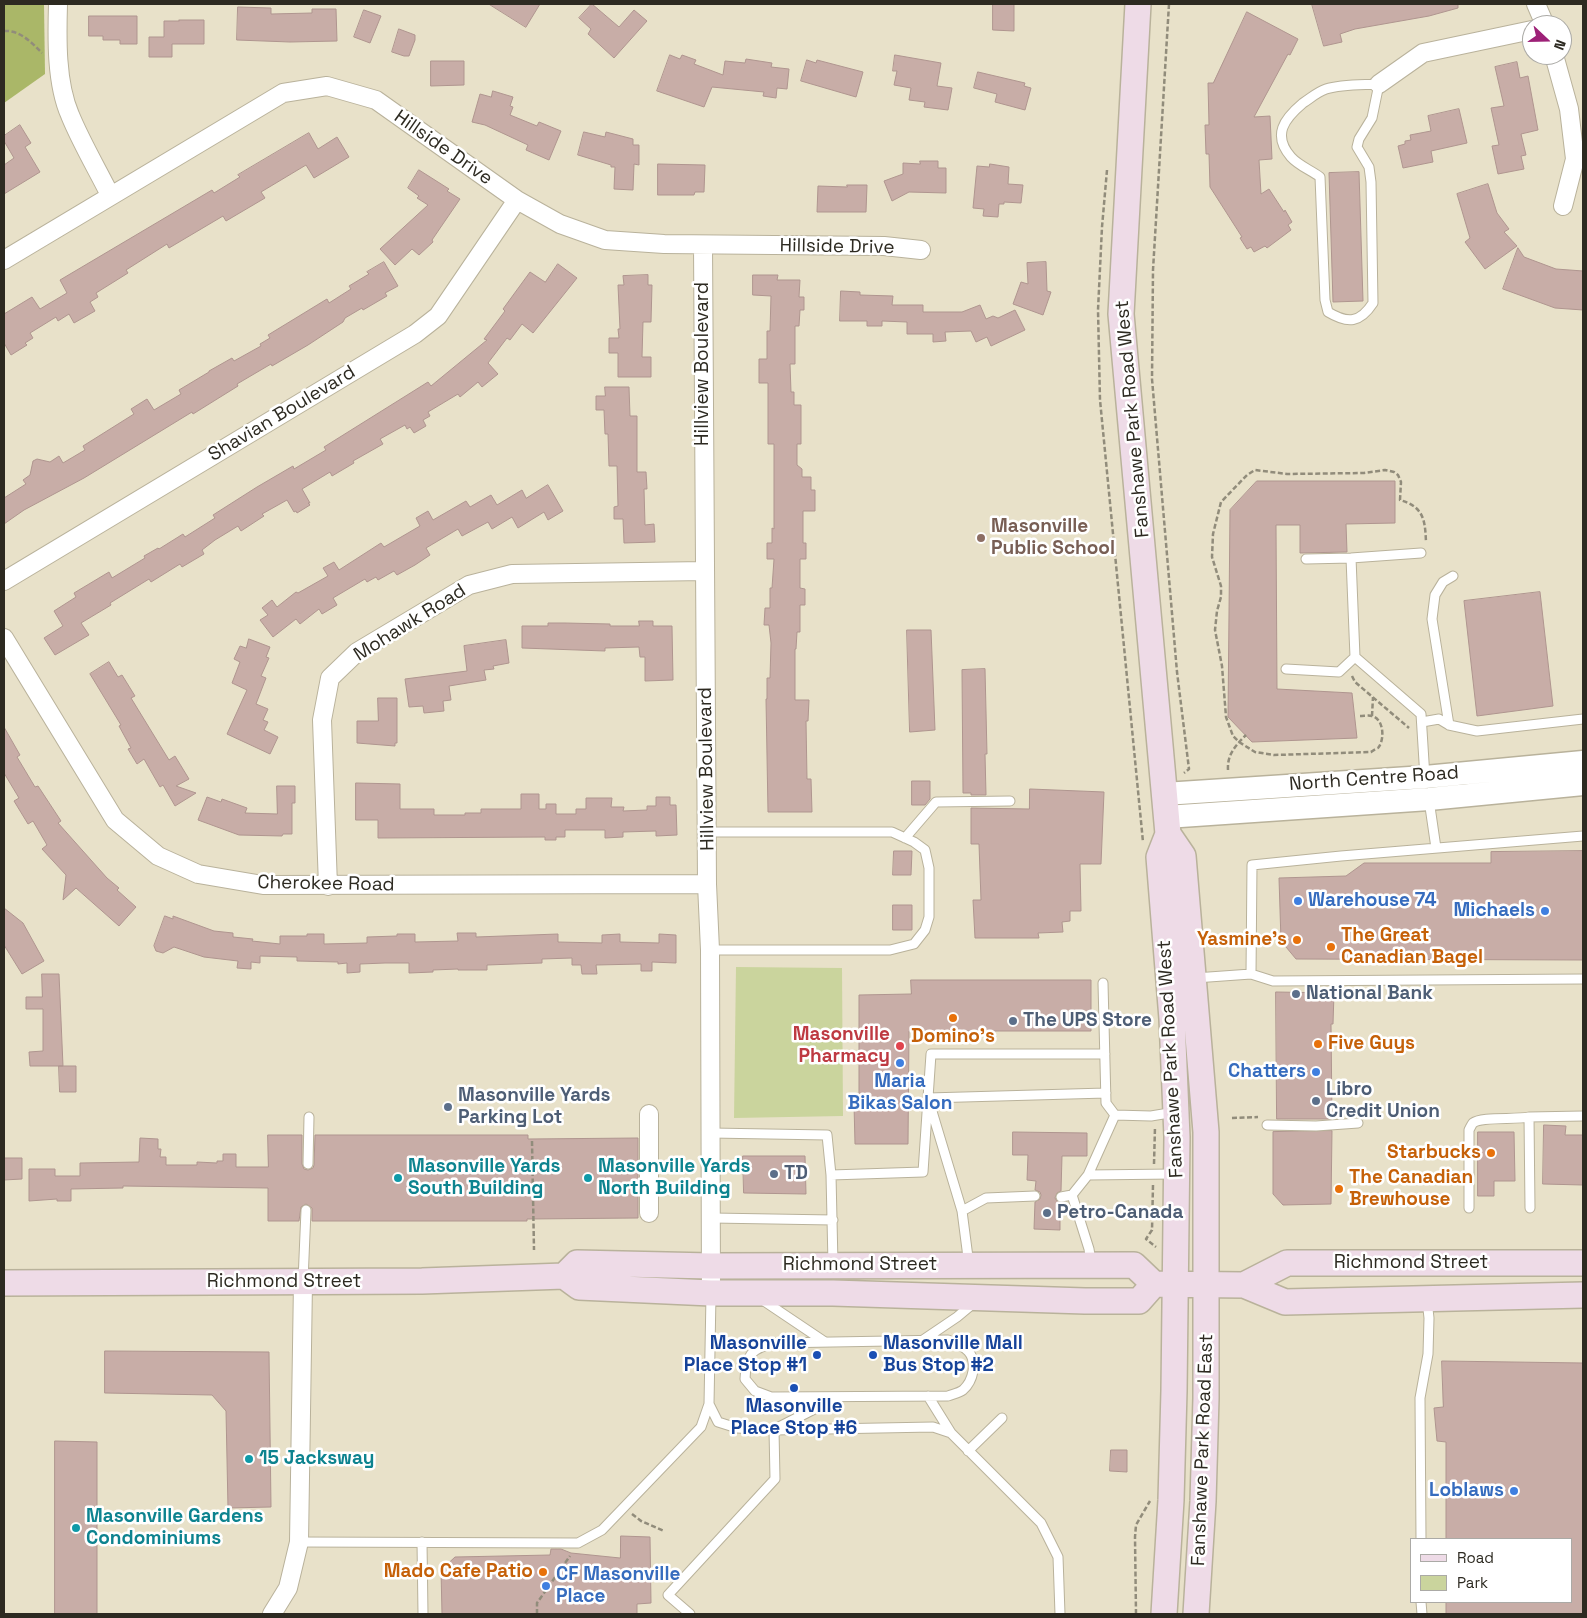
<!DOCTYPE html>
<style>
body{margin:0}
#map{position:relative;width:1587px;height:1618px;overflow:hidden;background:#e8e1c9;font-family:"Space Grotesk",sans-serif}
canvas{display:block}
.frame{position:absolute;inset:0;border:5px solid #2d2a21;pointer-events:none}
.legend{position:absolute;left:1410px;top:1538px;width:162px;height:65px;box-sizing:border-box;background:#fff;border:1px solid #abaaa6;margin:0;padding:6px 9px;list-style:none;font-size:15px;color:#2d2a21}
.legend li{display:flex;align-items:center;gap:10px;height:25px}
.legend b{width:25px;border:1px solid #abaaa6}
.north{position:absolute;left:1522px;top:15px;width:50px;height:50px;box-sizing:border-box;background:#fff;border:1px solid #abaaa6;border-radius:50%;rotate:111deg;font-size:14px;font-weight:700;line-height:20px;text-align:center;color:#2d2a21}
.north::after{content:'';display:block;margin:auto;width:18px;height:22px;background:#9d2177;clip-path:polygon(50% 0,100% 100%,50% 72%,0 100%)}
</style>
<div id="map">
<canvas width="1587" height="1618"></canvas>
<div class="frame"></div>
<ul class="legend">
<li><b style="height:6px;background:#eedbe7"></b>Road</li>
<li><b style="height:14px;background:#cad49d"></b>Park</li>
</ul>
<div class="north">N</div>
</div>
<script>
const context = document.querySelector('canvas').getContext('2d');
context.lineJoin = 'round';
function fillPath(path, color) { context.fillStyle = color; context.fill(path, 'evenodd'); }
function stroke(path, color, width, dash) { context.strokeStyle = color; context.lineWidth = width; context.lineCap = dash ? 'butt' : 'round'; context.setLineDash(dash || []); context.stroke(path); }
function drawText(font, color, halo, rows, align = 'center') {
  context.font = font + ' "Space Grotesk",sans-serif'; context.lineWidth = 5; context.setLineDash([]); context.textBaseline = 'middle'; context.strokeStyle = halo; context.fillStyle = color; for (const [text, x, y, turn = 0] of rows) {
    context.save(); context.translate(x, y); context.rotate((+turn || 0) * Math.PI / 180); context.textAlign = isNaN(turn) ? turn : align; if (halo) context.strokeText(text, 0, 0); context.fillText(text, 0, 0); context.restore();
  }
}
fillPath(new Path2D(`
 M736 967 842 968 843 1116 734 1118Z`), '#cad49d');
fillPath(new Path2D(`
 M4 4H44L45 74 4 103Z`), '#aab768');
const building = new Path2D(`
 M489 4H540L526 27Z
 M592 4 619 27 634 10 647 21 614 58 588 34 591 29 579 18Z
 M993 4H1014V31L993 30Z
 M1312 4H1458V8L1429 16 1355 29 1340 34 1342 42 1324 46Z
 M238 7 271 8V14L312 13V9H336L337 41 290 42 237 40Z
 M364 10 381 16 370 43 354 37Z
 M1247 12 1298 39 1290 55 1288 54 1254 117 1270 116 1272 159 1259 160 1261 194 1269 189 1284 212 1285 210 1292 222 1288 225 1291 230 1267 248 1265 246 1254 252 1251 247 1247 249 1240 238 1242 237 1210 187 1209 154H1206L1205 125H1209L1208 83H1213Z
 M89 16H137V44H120V40H103V36H89Z
 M179 20H204V44H172V57H149V37H164V21H179Z
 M399 29 415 35V40L409 56H404L392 52Z
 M670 55 680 59 682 55 696 60 694 64 723 75 725 61 745 63 746 59 772 63 771 67 789 69 787 89 777 88 776 98 763 96 764 92 712 87 704 107 657 91Z
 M895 55 941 63 937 86 952 88 948 110 924 107 925 102 909 100 911 88 894 85 897 71H893Z
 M807 60 816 63 817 60 863 72 856 97 801 81Z
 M431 61H464V85L431 86Z
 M1517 62 1520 78 1528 76 1538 130 1521 134 1526 155 1521 156 1524 169 1498 174 1492 146 1499 145 1491 108 1504 106 1495 67Z
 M978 72 1025 83 1024 86 1031 88 1025 110 995 102 997 94 974 88Z
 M493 91 513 97 510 106 513 107 510 115 537 126 539 122 561 131 549 160 526 150 528 145 485 125 472 122 480 94 491 97Z
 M1459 109 1467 143 1431 151 1433 162 1403 168 1398 146 1405 144V141L1411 140 1410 135 1431 131 1428 116Z
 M20 125 31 143 25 147 40 172 4 194V165L14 158 4 141V136Z
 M584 132 605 137 606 132 633 139V145H639V165L634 164 633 190 614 189 615 167H611V165L578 155Z
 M309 133 318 149 337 137 349 157 314 178 306 165 261 192 265 198 226 221 223 216 169 248 167 244 126 270 128 273 96 293 98 297 90 302 95 311 74 323 69 314 58 321 56 317 30 333 33 338 25 343 27 345 11 355 4 343V314L32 297 40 309 67 293 60 280 212 190 214 193 240 177 238 175Z
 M920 161H938V168H946V193L909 192 892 201 884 181 903 174V163L920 164Z
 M658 164 705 165 704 192H695L694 195H658Z
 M990 164 1009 167 1008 184 1023 185 1021 203 1004 202V204H999L998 217 983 216 984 209 973 208 977 166 989 167Z
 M419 170 449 189 447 191 460 199 432 240 433 242 419 255 412 249 395 265 380 249 428 205 417 198 419 196 408 188Z
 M1359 172 1363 301 1333 302 1329 173Z
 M1488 184 1497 213 1509 229 1504 232 1517 246 1485 269 1465 242 1470 238 1457 194Z
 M847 185H867L866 212H817L818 186 847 187Z
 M1518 248 1524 257 1556 269 1583 271V310L1555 308 1503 289Z
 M384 262 398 286 385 293 387 296 363 310 362 308 345 318 343 322 308 345 272 366 271 364 237 384 238 386 193 414 192 412 84 478 24 510 4 524V498L26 484 23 480 30 475 33 461 37 459 50 462 59 456 63 463 85 450 83 446 134 414 131 409 147 399 154 410 181 394 179 390 209 372V371L232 358 234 361 261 346 260 344 270 338 268 335 327 299 329 303 351 289 349 286 369 274 367 272Z
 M1046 262 1047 291 1051 292 1043 315 1013 304 1021 282 1028 284 1027 263Z
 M558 264 577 278 533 333 522 324 510 340 507 338 488 363 498 374 482 387 478 382 460 397 458 394 428 412 430 416 423 420 426 426 414 433 410 427 407 429 405 425 380 439 383 444 353 461 354 463 332 476 330 472 302 489 310 503H308L310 505 297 513 296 511 294 512 287 500 262 514 264 516 241 531 238 526 215 540 202 550 204 554 182 567 180 564 151 582 149 579 110 603 111 605 81 623 89 635 55 655 44 638 63 626 54 611 76 597 74 593 109 572 112 578 145 558 144 556 158 548 159 549 183 534 185 537 215 518 213 515 257 487 293 466 294 469 326 450 324 447 428 382 431 386 487 340 484 339 505 311 503 309 530 272 545 282Z
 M648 275V285H652L651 322H643L642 357H651V377H618V353H609V338H619L618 329H620L618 285H624L623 276Z
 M753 275H778L777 280H800L799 297H804V310H800L799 326H795V364H790L791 392H794V405H801V444H797V465L802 469V477H811V490H815V511H803V543H806V559H800V588L805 589V605H800V632H797L796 649H795V700H809L808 721H806L807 779H811L812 812H768L766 699H767V678H770L771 643 769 625H764L765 608H770V588H772L774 559H767V543H772V528L774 529V444H768V383H759V359H767V331H770L771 296 753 295Z
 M841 291 860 292V295L893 296 892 305H923V312H962L980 305 986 319 993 316 998 318 1015 310 1025 330 991 346 987 337 976 342 971 331 945 332 946 341 933 342V334H907V322L882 321V326H867V321H840Z
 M605 387H629L630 416H637V472H646L647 489H644L645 525 654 524 655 542 624 543 623 519H614V507L618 506 617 466H609L608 434H605L604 410H596V396H605Z
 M1257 481H1395V523L1346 524 1347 552 1300 553V525H1276L1277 689 1352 693 1357 738 1252 742 1228 717 1230 510Z
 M548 485 563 511 548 520 544 512 518 528 512 517 492 529 488 522 462 536 458 529 426 548 430 555 415 565 397 575 394 571 378 580 376 577 367 582 365 579 333 598 337 605 322 614 319 609 300 624 296 619 273 637 260 620 268 615 262 608 272 600 277 607 296 592 298 593 328 576 323 568 334 562 339 570 381 543 384 547 420 526 416 518 428 511 433 520 466 501 470 507 491 495 497 505 522 490 526 498Z
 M1540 592 1553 706 1477 716 1464 601Z
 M639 621H653V626H672L673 680 645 681V657H640L639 647 605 648V651L522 648V626H548V623H565L610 624V626H639Z
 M907 630H931L935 730 910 732Z
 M249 639 270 647 266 657 269 658 261 676 266 678 256 704 268 709 263 720 268 722 264 730 278 737 270 754 227 734 247 690 232 683 240 662 234 659 240 646 246 648Z
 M506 640 509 663 493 666 494 669 484 670 486 680 449 686 451 700 443 701 444 711 424 713 423 706 409 707 405 679 467 671 464 646Z
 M109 662 118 677 122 675 135 696 131 698 169 760 175 756 189 779 176 786 196 793 175 806 163 785 160 787 144 759 137 764 128 749 131 748 119 726 121 725 90 674Z
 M985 669 987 754H985L986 795H971V793H963L962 670Z
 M378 698H397V743H395V746L357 743V721H378Z
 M4 727 20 755 17 757 35 787 38 786 61 821 58 823 107 878 119 888 117 890 136 907 119 926 76 888 63 900 66 875 42 849 47 845 33 821 28 824 14 801 19 798 4 773Z
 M912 781H930V799L925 805H912Z
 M356 783 400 784V809H434V815H465V813H481V809H521V794H539V809H546V804H556V814H576V809H586V798H612L611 807H624L623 811 647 810V806H656V797H670V805H676L677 835 656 836V831L623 832V837L605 838V830H565V837H556V840H545V837L378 838V820H356Z
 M277 786H295V803H292V834H283L282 836 239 835 198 820 207 797 221 802 222 799 247 808 245 813 277 814Z
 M1030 789 1104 792 1101 864H1080L1081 911H1070V921L1062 922 1063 932 1038 933 1039 938H975L973 900H981L979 844H971V808L1029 809Z
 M894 851H912L911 875H893Z
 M1583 851V960L1296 959 1281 941 1279 878 1346 876 1364 863H1491V852Z
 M893 905H912V930H893Z
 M4 908 23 923 44 961 22 974 4 945Z
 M165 916 173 919V916L214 931 233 933V937L253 939 252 941 280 944V936H307V934H324V944L367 943V937L397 936V934H415V942L458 941 457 933H476V937L558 934V942L602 943V935L620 934V942L659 943V934L676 935V963L652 962V971H641V964L596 965 597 974H582L581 965H572V958L542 959V963L487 965V970H458V969L433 970V972L409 973V963H385L360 964V972L347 973V963L338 964V962L297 961V957L260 956V963L251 962V969L237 968 238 961 204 957 174 947 163 953 156 951 154 946Z
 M42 974H59L63 1066H30L29 1052 43 1051V1009H26V997H42Z
 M911 980H1091V1031H909L908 1144H855L854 1104 859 1105V995L911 994Z
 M1276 992 1334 993 1333 1024H1331L1332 1119H1277Z
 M59 1066H76V1092H60Z
 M1544 1125 1566 1126 1565 1135H1583V1185L1543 1184Z
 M1332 1131 1331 1204 1283 1205 1273 1194V1132Z
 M1013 1132 1087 1133V1156H1062L1061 1191 1057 1193 1055 1198 1057 1201 1060 1203V1230L1034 1229 1035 1202 1040 1199 1041 1195 1040 1192 1035 1190 1036 1181 1027 1180 1028 1155H1013Z
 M1478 1132H1514L1515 1181H1494V1196H1478Z
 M268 1135H302V1164L304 1169 308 1170 313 1168 314 1165 315 1135H528V1139L638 1138V1218L527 1219V1221H312V1208L306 1204 301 1207 299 1221H268V1188L123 1186V1188L71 1189V1201H57V1199L29 1201V1169H55V1176H80V1163L139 1162 140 1138 158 1139V1149H161L160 1157H166V1165H197V1162L217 1163V1161H223V1154H236V1167H268Z
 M743 1156H805L806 1194 744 1193Z
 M4 1158H22V1179L4 1180Z
 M105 1351 269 1352 271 1507 228 1508 226 1411 212 1395 105 1393Z
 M1442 1361 1583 1363V1614H1446V1602H1571V1539H1446V1442L1437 1441 1434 1408 1443 1407Z
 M55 1441 97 1442V1614H55Z
 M1111 1450H1127V1472L1110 1471Z
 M621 1536 650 1537 651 1603 637 1604V1614H442L441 1570 455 1557 550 1555 551 1549H561L571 1553 620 1558Z`);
fillPath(building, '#c8ada7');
stroke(building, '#af958f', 1);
const service = new Path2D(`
 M1379 84 1372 118 1359 139 1357 147 1369 167 1371 182 1373 303C1360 323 1348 324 1328 312L1325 300 1320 177C1311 170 1299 166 1291 157 1272 135 1284 119 1303 103 1311 98 1317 92 1326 89 1342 84 1362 85 1379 84Z
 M1351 558 1355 657 1421 714 1425 778
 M1306 559 1351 558 1421 553
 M1286 669 1339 672 1355 657
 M1422 722 1439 719 1449 725 1477 731 1583 719
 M1449 725 1432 619 1435 595 1443 582 1453 576
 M1429 800 1436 848
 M708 832H892L914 842 925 850 929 868V917L925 930 914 944 890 950H710
 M905 838 936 802 1010 801
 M1251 974 1252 865 1341 856 1583 836
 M1195 978 1251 974 1273 981 1583 979
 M1103 983 1106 1103 1115 1115 1151 1116 1175 1112
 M1267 1125 1316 1126 1358 1123
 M711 1133 827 1135 831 1175
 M308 1164 309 1117
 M1088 1175 1174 1174
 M1072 1195 1089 1249 1091 1262
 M1061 1197 1072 1195 1088 1175 1115 1115
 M1469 1208V1130C1469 1130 1472 1124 1473 1123 1481 1116 1516 1120 1529 1117
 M1530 1208 1529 1117 1583 1116
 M962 1211 986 1198 1035 1196
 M712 1218 833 1220
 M833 1264 831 1175 923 1172 928 1098 1106 1093
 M969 1265 962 1211 928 1098 931 1054H1105
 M303 1281 306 1210
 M761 1299 825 1342
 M923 1340 957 1317 975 1302
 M948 1340C955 1343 962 1345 968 1351 978 1362 973 1381 963 1390 959 1393 953 1394 948 1396L771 1397 755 1391 745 1379C746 1355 751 1348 775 1343Z
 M928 1396 951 1433 1041 1523 1058 1557 1060 1614
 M709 1404 718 1422 737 1428 774 1430 933 1427 951 1433
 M777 1428 836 1398
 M968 1451 1002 1418
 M1421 1539 1420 1398 1428 1354 1429 1318 1427 1300
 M299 1542 578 1543 602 1530 701 1427 709 1404 711 1295
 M422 1542 423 1614
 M1421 1602 1422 1614
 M690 1614 668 1595 775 1479 774 1430`);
const minor = new Path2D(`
 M58 4C57 38 56 83 70 115 81 142 97 169 110 195
 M1536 4 1545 25
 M1554 55 1569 109 1575 159 1563 206
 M1379 84 1423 53 1532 30
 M703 245 707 884 710 950 711 1293
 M4 260 283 93 327 86 376 100 517 200 560 224 605 240 664 244 884 246 921 250
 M4 581 415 334 438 316 517 200
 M4 638 115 820 158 856 198 874 263 885 707 884
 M328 886 322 720 330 678 357 652 469 585 512 574 704 571
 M649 1213V1114
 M272 1614 288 1588 299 1542 303 1282`);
const tertiary = new Path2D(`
 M1164 794 1425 777 1583 762
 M1166 817 1429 799 1583 784`);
const secondary = new Path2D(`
 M1138 4 1121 314 1168 834 1159 857 1172 1019 1177 1137 1174 1391 1171 1500 1164 1614
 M1168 834 1183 856 1206 1132V1398L1203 1501 1196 1614
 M564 1276 577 1263 711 1266 1134 1265 1154 1284 1244 1285 1285 1302 1583 1295
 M4 1283 422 1281 564 1276 579 1287 711 1293H833L1085 1301H1139L1154 1284
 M1244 1285 1287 1263H1583`);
stroke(service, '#b9b29b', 11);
stroke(minor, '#b9b29b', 20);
stroke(tertiary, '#b9b29b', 25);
stroke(secondary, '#b9b29b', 28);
stroke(new Path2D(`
 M1169 4 1153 270 1152 379 1177 672 1189 769 1184 773
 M4 31C20 30 31 42 42 53
 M1107 170 1102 227 1098 310 1100 400 1143 842
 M1352 676 1355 682 1409 728
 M1360 716C1364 716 1369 715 1372 716 1384 719 1385 740 1378 748 1377 748 1372 751 1371 752L1274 755 1255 752 1239 742 1233 736 1226 717 1222 666 1215 630 1217 611 1221 597V586L1212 557 1213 534 1221 502 1247 475 1255 470 1287 474 1364 473 1385 470 1394 472 1398 475 1401 482 1400 500C1424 507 1425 520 1426 542
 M1372 716 1373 697
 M1228 770C1227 755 1235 746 1246 735
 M1232 1118 1258 1117
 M532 1141 534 1250
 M1154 1164 1155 1127
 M1153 1185 1152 1230 1146 1239 1156 1247
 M632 1514 641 1521 664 1531
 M537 1614V1603L570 1556
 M1136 1614 1135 1537 1136 1525 1150 1501`), '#918c7b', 2.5, [5, 2.5]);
stroke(service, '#fff', 9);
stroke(minor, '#fff', 18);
stroke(tertiary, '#fff', 22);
stroke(secondary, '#eedbe7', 25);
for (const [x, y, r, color] of [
 [981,538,5,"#8d6e63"],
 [1298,901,5,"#3f7fe0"],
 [1545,911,5,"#3f7fe0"],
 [1297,940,5,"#e8710a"],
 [1331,947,5,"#e8710a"],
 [1296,994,5,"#5c6f8a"],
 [953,1018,5,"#e8710a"],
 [1013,1021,5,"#5c6f8a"],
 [1318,1044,5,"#e8710a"],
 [900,1046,5,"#e0444e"],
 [900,1063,5,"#3f7fe0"],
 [1316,1072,5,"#3f7fe0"],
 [1316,1101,5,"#5c6f8a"],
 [448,1107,5,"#5c6f8a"],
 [1491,1153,5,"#e8710a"],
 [774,1174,5,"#5c6f8a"],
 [398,1178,5,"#0f9aa8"],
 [588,1178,5,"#0f9aa8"],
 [1339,1189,5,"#e8710a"],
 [1047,1213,5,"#5c6f8a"],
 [817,1355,5,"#1a4fb4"],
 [873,1355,5,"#1a4fb4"],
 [794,1388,5,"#1a4fb4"],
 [249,1459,5,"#0f9aa8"],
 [1514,1491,5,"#3f7fe0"],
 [76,1528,5,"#0f9aa8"],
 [543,1572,5,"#e8710a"],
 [546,1586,5,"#3f7fe0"]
]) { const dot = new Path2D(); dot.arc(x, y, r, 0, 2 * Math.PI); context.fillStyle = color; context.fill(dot); stroke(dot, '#fff', 2); }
drawText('19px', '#2d2a21', '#fff', [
 ["Hillside Drive",443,148,35],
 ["Hillside Drive",837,247,1],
 ["Hillview Boulevard",703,364,-90],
 ["Shavian Boulevard",282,414,-31],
 ["Fanshawe Park Road West",1133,419,-95],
 ["Mohawk Road",410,623,-32],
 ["Hillview Boulevard",707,769,-91],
 ["North Centre Road",1374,779,-4],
 ["Cherokee Road",326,884,1],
 ["Fanshawe Park Road West",1171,1059,-93],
 ["Richmond Street",1411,1263],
 ["Richmond Street",860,1265],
 ["Richmond Street",284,1282],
 ["Fanshawe Park Road East",1203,1450,-88]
]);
drawText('bold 19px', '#785e54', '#fff', [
 ["Masonville",991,527],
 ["Public School",991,549]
], 'left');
drawText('bold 19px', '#366cbe', '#fff', [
 ["Warehouse 74",1308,901,"left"],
 ["Michaels",1535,911],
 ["Chatters",1306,1072],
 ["Maria",900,1082,"center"],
 ["Bikas Salon",900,1104,"center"],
 ["Loblaws",1504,1491],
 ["CF Masonville",556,1575,"left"],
 ["Place",556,1597,"left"]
], 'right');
drawText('bold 19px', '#c56008', '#fff', [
 ["The Great",1341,936],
 ["Canadian Bagel",1341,958],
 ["Yasmine's",1287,940,"right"],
 ["Domino's",953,1037,"center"],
 ["Five Guys",1328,1044],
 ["Starbucks",1481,1153,"right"],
 ["The Canadian",1349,1178],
 ["Brewhouse",1349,1200],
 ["Mado Cafe Patio",533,1572,"right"]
], 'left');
drawText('bold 19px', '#4e5e75', '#fff', [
 ["National Bank",1306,994],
 ["The UPS Store",1023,1021],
 ["Libro",1326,1090],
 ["Credit Union",1326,1112],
 ["Masonville Yards",458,1096],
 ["Parking Lot",458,1118],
 ["TD",784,1174],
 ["Petro-Canada",1057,1213]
], 'left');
drawText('bold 19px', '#be3a42', '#fff', [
 ["Masonville",890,1035],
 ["Pharmacy",890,1057]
], 'right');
drawText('bold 19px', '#0d838f', '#fff', [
 ["Masonville Yards",408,1167],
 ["South Building",408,1189],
 ["Masonville Yards",598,1167],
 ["North Building",598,1189],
 ["15 Jacksway",259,1459],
 ["Masonville Gardens",86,1517],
 ["Condominiums",86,1539]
], 'left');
drawText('bold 19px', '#164399', '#fff', [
 ["Masonville",807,1344],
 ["Place Stop #1",807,1366],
 ["Masonville Mall",883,1344,"left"],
 ["Bus Stop #2",883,1366,"left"],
 ["Masonville",794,1407,"center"],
 ["Place Stop #6",794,1429,"center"]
], 'right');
</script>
